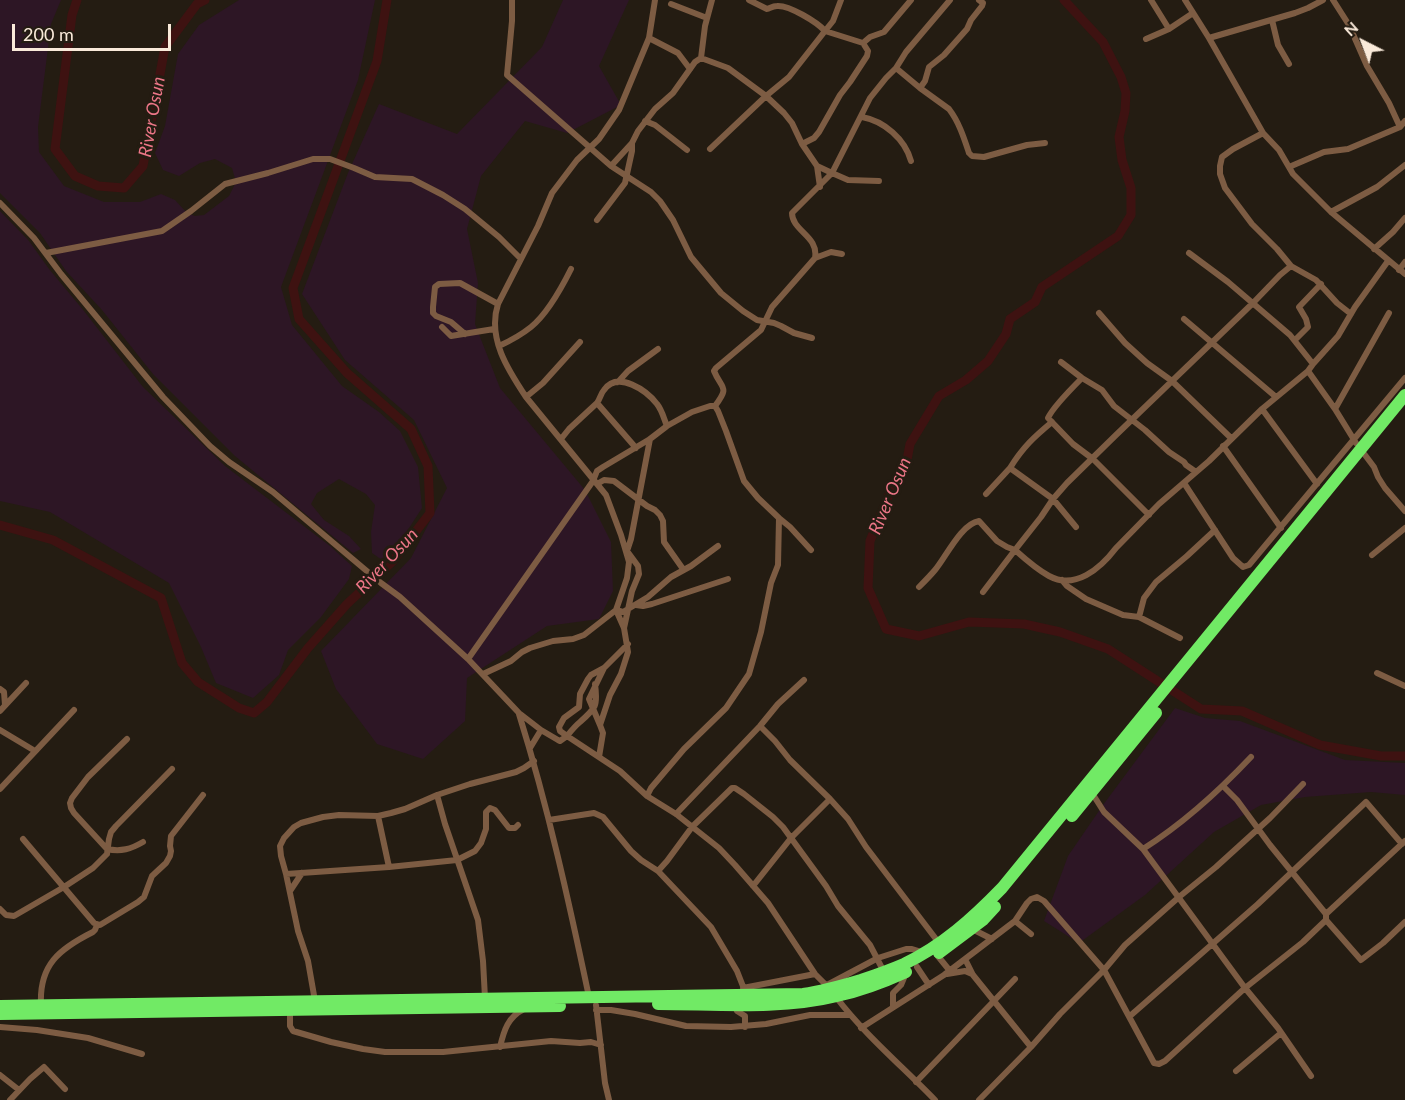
<!DOCTYPE html>
<style>
body{margin:0}
#map{position:relative;width:1405px;height:1100px;overflow:hidden;background:#241c12;font-family:Lato,sans-serif}
canvas{display:block}
.north{position:absolute;left:1333px;top:12px;width:60px;height:60px;-webkit-text-stroke:4px #241c12;paint-order:stroke;rotate:318deg;font-size:16px;font-weight:700;line-height:24px;text-align:center;color:#faeada}
.north::after{content:'';display:block;margin:auto;width:21px;height:27px;background:#faeada;clip-path:polygon(50% 0,100% 100%,50% 72%,0 100%)}
.scale{position:absolute;left:12px;top:24px;width:159px;height:27px;box-sizing:border-box;border:3px solid #faeada;border-top:0;padding-left:8px;font-size:18px;line-height:21px;white-space:nowrap;color:#faeada;-webkit-text-stroke:4px #241c12;paint-order:stroke}
</style>
<div id="map">
<canvas width="1405" height="1100"></canvas>
<div class="north">N</div>
<div class="scale">200 m</div>
</div>
<script>
const context = document.querySelector('canvas').getContext('2d');
context.lineJoin = 'round';
function fillPath(path, color) { context.fillStyle = color; context.fill(path, 'evenodd'); }
function stroke(path, color, width, dash) { context.strokeStyle = color; context.lineWidth = width; context.lineCap = dash ? 'butt' : 'round'; context.setLineDash(dash || []); context.stroke(path); }
function drawText(font, color, halo, rows, align = 'center') {
  context.font = font + ' Lato,sans-serif'; context.lineWidth = 6; context.setLineDash([]); context.textBaseline = 'middle'; context.strokeStyle = halo; context.fillStyle = color; for (const [text, x, y, turn = 0] of rows) {
    context.save(); context.translate(x, y); context.rotate((+turn || 0) * Math.PI / 180); context.textAlign = isNaN(turn) ? turn : align; if (halo) context.strokeText(text, 0, 0); context.fillText(text, 0, 0); context.restore();
  }
}
fillPath(new Path2D(`
 M0 0H61L51 24 38 127 39 152 64 186 104 202H140L161 194 175 200 187 213 195 216 204 215 229 196 236 182 232 168 215 159 200 163 179 176 163 170 155 153 165 126 178 54 199 25 239 0H375L358 80 281 287 292 325 342 386 379 412 400 431 418 467 422 508 400 542 382 560 372 553 371 532 375 505 366 494 339 479 317 493 311 504 324 520 349 536 361 549 353 553 235 456 153 374 102 310 66 271 40 233 0 193Z
 M563 0H629L599 66 621 105 567 133 525 121 481 176 467 229 478 283 475 324 500 388 585 490 611 542 613 591 599 619 547 626 467 678 465 721 423 759 377 744 336 689 321 651 411 558 447 488 414 420 345 360 302 294 348 173 379 104 457 134 542 47Z
 M0 211 29 241 49 269 84 311 143 387 225 466 330 546 352 566 349 579 321 617 288 650 279 675 253 698 216 683 201 647 169 583 50 512 0 501Z
 M1175 708 1205 718 1240 721 1345 760 1405 763V795L1371 792 1305 797 1261 805 1214 832 1145 895 1079 943 1044 921 1068 856 1103 805Z`), '#2d1625');
stroke(new Path2D(`
 M77 0 72 15 55 149 75 176 98 186 124 188 143 166 165 47 197 4 205 0
 M1064 0 1103 42 1121 77 1126 93 1125 111 1119 137 1122 160 1131 188V215L1118 236 1042 287 1035 302 1010 319 1006 334 988 361 966 380 939 396 910 444 907 460 890 492 870 541 868 588 886 629 919 636 969 622 1024 624 1060 632 1108 649 1201 709 1242 711 1320 745 1381 756H1405
 M0 525 53 540 161 598 182 663 198 682 239 708 254 713 267 702 308 648 347 604 393 561 430 513 428 466 411 429 347 373 299 319 293 288 377 61 387 0`), '#3e1211', 9);
stroke(new Path2D(`
 M512 0V21L507 75 611 166 632 143 638 131 655 109 673 93 695 62 701 58 728 68 766 96 784 113 792 123 802 144 817 166 832 173 792 213C792 231 819 236 815 258L772 307 761 330 716 368 714 371C722 390 730 386 715 406
 M841 0 833 21 825 31 863 43
 M1151 0 1169 29
 M1185 0 1209 38 1263 133 1279 150 1293 174 1331 212 1405 274
 M1333 0 1349 25 1367 66 1389 103 1400 127
 M671 4 707 18
 M1272 20 1278 45 1289 64
 M649 38 678 53 690 69
 M1209 38 1295 13 1308 8 1323 0
 M1146 39 1169 29 1193 13
 M701 58 705 26 712 0
 M896 68 906 52 950 0
 M920 88 949 109C959 122 964 138 969 153L972 156 984 157 1027 145 1045 143
 M862 117C884 121 905 139 911 161
 M645 121 655 125 687 150
 M1263 133 1233 149 1222 157 1220 166V174L1225 188 1252 224 1277 249 1291 266 1316 280 1337 303 1351 314
 M802 144 814 138 819 132 840 95 850 82 867 56 868 51 863 43 870 37 884 32 911 0
 M710 149 766 96 789 77 825 31C817 22 789 5 777 6 773 6 770 8 767 9L749 0
 M611 166 651 192 660 201 673 220 691 257 721 293 743 311 757 320 774 323 781 326 794 333 812 338
 M817 166 820 187
 M1289 167 1324 152 1348 149 1400 127 1405 121
 M879 181 848 180 832 173 870 98 886 78 896 68 920 88 925 81 929 67 944 55 967 29 971 20 982 6 983 3 979 0
 M0 203 34 238 61 274 163 397 210 446 229 462 273 492 381 583 400 597 468 659 519 713 541 730 558 740 560 741 567 736 620 771 647 796 676 814 719 848 735 865 768 903 815 974 829 988
 M1331 212 1377 187 1405 165
 M597 220 625 183 632 151V143
 M1374 249 1393 232 1405 218
 M46 253 162 231 191 211 225 184 268 173 313 159H330L354 168 375 177 412 179 443 195 465 209 499 237 520 258
 M1189 253 1228 282 1290 335 1313 364
 M815 258 831 252 842 254
 M1291 266 1280 275 1253 303 1116 435 1067 483 1053 499 1041 517 1015 550C1025 559 1036 569 1049 576 1075 590 1100 569 1116 548L1159 504 1209 461 1262 409 1308 371 1313 364 1338 336 1355 307 1388 261
 M1399 270 1405 262
 M1099 313 1125 343 1147 363 1172 381 1231 438
 M1184 319 1276 397
 M442 327 451 336 494 329
 M465 334 451 322 436 316 433 313V307L435 287 439 284 460 283 498 304
 M1295 340 1308 327 1306 319 1299 307 1321 284
 M499 346C510 341 521 335 531 327 547 314 562 287 571 269
 M1061 362 1082 378 1102 390 1114 406 1145 430 1169 452 1184 462 1186 465 1196 472
 M1308 371 1335 409 1356 443
 M1082 378C1073 387 1053 407 1048 418L1073 444 1093 459 1149 515
 M618 382 628 371 658 349
 M526 397 543 383 580 342
 M1262 409 1317 484
 M1335 409 1389 313
 M1052 422C1034 437 1023 447 1010 468L1053 499 1076 527
 M561 439 569 429 597 403
 M1223 446 1281 528
 M636 448 597 403C600 399 601 393 604 390 618 370 647 391 657 404 662 410 664 419 667 426
 M1365 455 1374 467 1378 477 1385 488 1405 511
 M1184 483 1233 558 1243 567 1249 565 1405 378
 M597 484 604 480 614 481 647 506 655 510 660 515 663 521 664 542 683 569
 M986 494 1010 468
 M779 518 790 527 811 550
 M1372 555 1405 528
 M1062 580 1067 586 1086 599 1123 615 1139 617 1180 638
 M919 587C924 582 930 576 935 570 946 557 961 524 979 521L997 541 1007 547 1015 550 983 592
 M636 605 643 606 652 604 728 579
 M616 610 623 612 648 597 671 577 691 566 718 546
 M1139 617 1144 598 1156 582 1187 556 1215 530
 M624 628 632 591 639 574 638 566 627 551 631 539 650 439
 M468 659 593 481 597 471 603 467 650 439 667 426 692 412 710 406H715L718 411 726 431 744 481 758 498 779 518 778 565 771 583 761 632 749 674 726 708 684 749 651 788 647 796
 M1377 673 1405 686
 M483 674 511 661 522 652 530 648 553 641 573 639 584 635 616 610 627 578 629 562 621 535 606 495 526 397C508 370 487 338 498 304L538 226 552 193 577 160 599 139 619 110 649 38 655 0
 M595 684C598 706 596 708 580 722 575 726 571 731 567 736L560 731 559 727 564 718 579 707 580 694 588 679 591 675 604 668 628 644
 M0 689 4 692 5 705
 M0 711 26 683
 M519 714C548 807 569 902 589 997
 M600 725 589 699 604 668
 M760 726 775 741 790 760 830 799
 M0 730 35 751
 M127 739 88 777 72 798 70 803 71 808 74 813 107 849C121 852 131 849 143 842
 M530 748 541 730
 M599 757 603 733 600 725 610 695 621 674 628 652 624 628 616 610
 M1223 786 1237 800 1270 845 1326 914
 M0 789 74 710
 M1092 793 1104 812 1143 849 1245 988 1278 1028 1311 1076
 M437 795 445 824 478 920 483 961 485 998
 M676 814 760 726 778 704 804 680
 M378 816 389 867
 M549 820 594 813 603 817 631 851 641 860 658 871
 M23 839 94 923 100 925 138 902 144 897 152 876 166 863 170 856 171 851 170 846 171 836 203 795
 M1143 849C1184 823 1218 792 1251 757
 M286 874 389 867 457 860 475 851 481 843 486 829V812L490 808 495 810 509 828H515L518 825
 M753 886 791 838 830 799 848 819 866 847 939 943
 M290 891 302 873
 M0 909 6 915 14 916 64 887 93 868 107 854 109 839 111 832 116 826 172 769
 M1326 920 1361 960 1383 943 1405 922
 M1015 921 1027 903 1031 899 1037 897 1044 901 1104 970 1154 1063 1159 1064 1165 1061 1245 988 1303 942 1326 920V914L1405 841
 M972 929 992 939
 M937 955 950 971
 M965 959 973 975 1031 1047
 M917 967 929 985
 M947 974 965 971 972 974
 M827 985 878 958 906 949H912L925 953
 M743 988 815 974
 M746 994 737 971 711 927 658 871 667 861 692 827 732 788H735L744 794 773 817 783 827 826 886 838 906 870 945 884 972
 M836 997C865 1035 902 1066 935 1100
 M315 1001 308 961 298 931 286 874 281 856 280 846 284 838 294 827 301 823 323 817 339 815 378 816 391 813 405 809 437 795 470 784 516 772 524 768 534 761
 M41 1005C39 965 59 949 93 932L95 930 97 925
 M596 1005 605 1083 609 1100
 M734 1005 737 1011 745 1016V1027
 M893 1007V993L901 985 906 973
 M290 1010V1026L293 1031 331 1042 363 1049 385 1052H443L551 1041 580 1043 591 1042 601 1045
 M596 1010H611L635 1014 686 1026 731 1027 766 1024 810 1015H850
 M1130 1016 1258 904 1366 802 1402 844
 M0 1027 37 1030 88 1038 142 1054
 M861 1028 944 975 1015 921 1031 934
 M500 1047C504 1030 508 1017 524 1009
 M1236 1071 1281 1033
 M0 1075 19 1090
 M916 1082 1015 979
 M10 1100 30 1079 44 1067 65 1089
 M979 1100 1031 1047 1060 1014 1104 970 1125 945 1179 897 1216 867 1270 818 1303 784`), '#7d5c43', 6);
stroke(new Path2D(`
 M1072 816 1156 713
 M939 953 983 920 995 907
 M658 1004C715 1004 781 1010 837 996 860 991 884 982 906 972
 M0 1006 803 994C824 991 841 986 861 980 876 975 890 970 904 964 942 946 973 918 1002 888L1405 395
 M0 1014 560 1006`), '#71ea65', 12);
drawText('italic 18px', '#ec7687', '#241c12', [
 ["River Osun",152,117,-80],
 ["River Osun",890,496,-67],
 ["River Osun",387,561,-47]
]);
</script>
